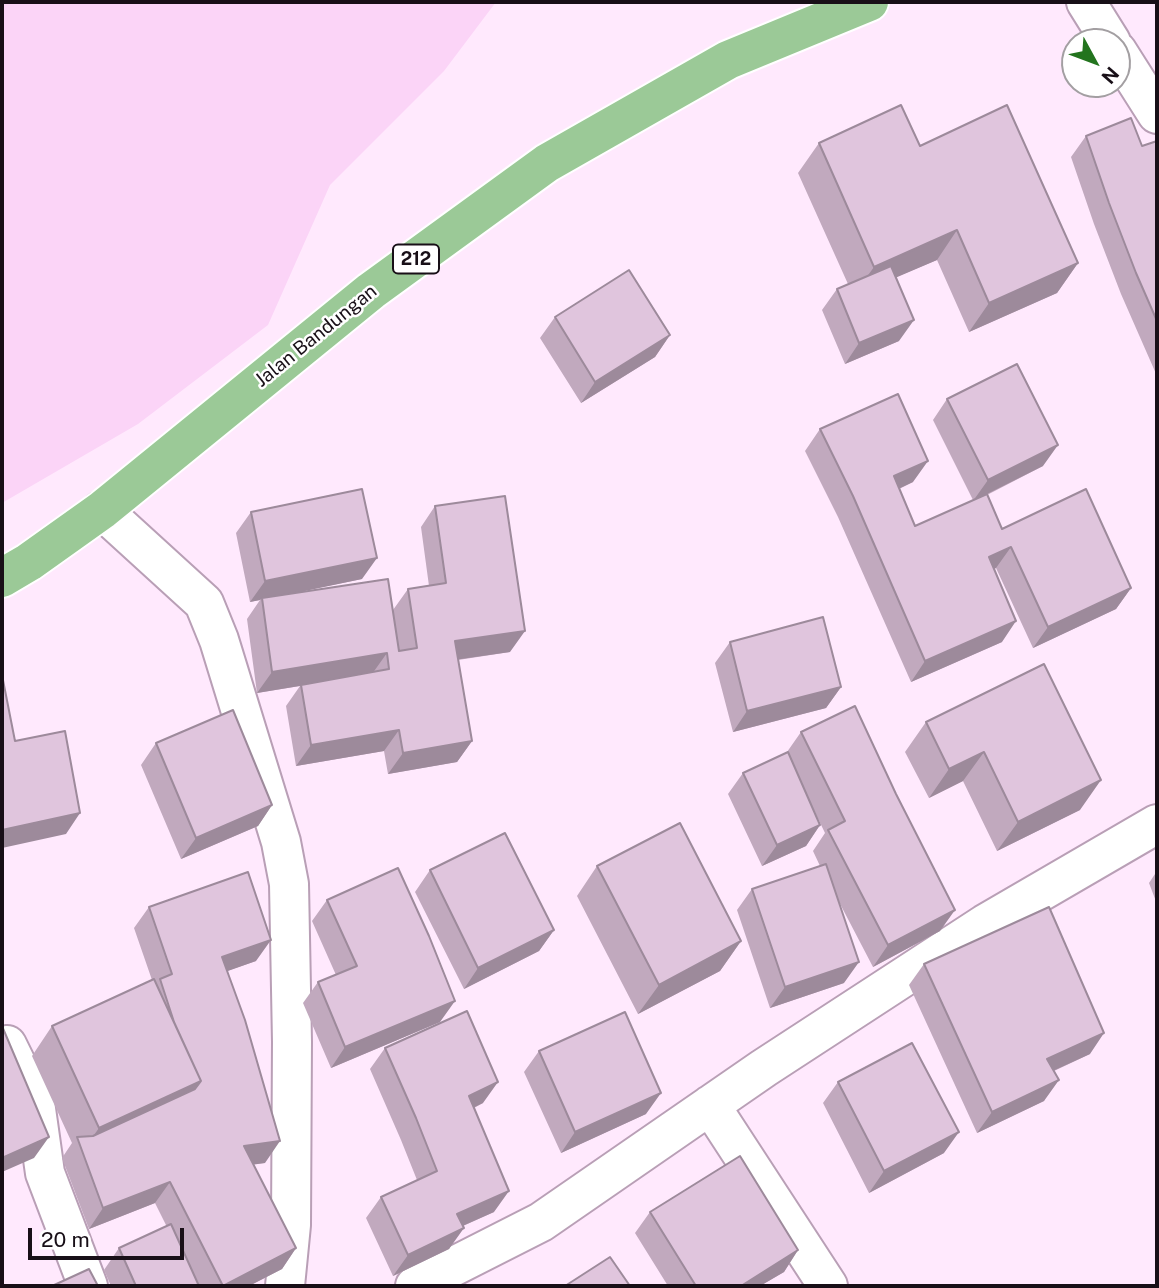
<!DOCTYPE html>
<style>
body{margin:0}
#map{position:relative;width:1159px;height:1288px;overflow:hidden;background:#ffe9fd;font-family:"Public Sans",sans-serif}
canvas{display:block}
.frame{position:absolute;inset:0;border:4px solid #180f17;pointer-events:none}
.north{position:absolute;left:1061px;top:28px;width:70px;height:70px;box-sizing:border-box;background:#fff;border:2px solid #a39fa2;border-radius:50%;rotate:131deg;font-size:19px;font-weight:700;line-height:28px;text-align:center;color:#180f17}
.north::after{content:'';display:block;margin:auto;width:24px;height:32px;background:#23741e;clip-path:polygon(50% 0,100% 100%,50% 72%,0 100%)}
.scale{position:absolute;left:28px;top:1228px;width:156px;height:32px;box-sizing:border-box;border:4px solid #180f17;border-top:0;padding-left:9px;font-size:21px;line-height:24px;white-space:nowrap;color:#180f17;-webkit-text-stroke:5px #fff;paint-order:stroke}
</style>
<div id="map">
<canvas width="1159" height="1288"></canvas>
<div class="frame"></div>
<div class="north">N</div>
<div class="scale">20 m</div>
</div>
<script>
const context = document.querySelector('canvas').getContext('2d');
context.lineJoin = 'round';
function fillPath(path, color) { context.fillStyle = color; context.fill(path, 'evenodd'); }
function stroke(path, color, width, dash) { context.strokeStyle = color; context.lineWidth = width; context.lineCap = dash ? 'butt' : 'round'; context.setLineDash(dash || []); context.stroke(path); }
function drawText(font, color, halo, rows, align = 'center') {
  context.font = font + ' "Public Sans",sans-serif'; context.lineWidth = 5; context.setLineDash([]); context.textBaseline = 'middle'; context.strokeStyle = halo; context.fillStyle = color; for (const [text, x, y, turn = 0] of rows) {
    context.save(); context.translate(x, y); context.rotate((+turn || 0) * Math.PI / 180); context.textAlign = isNaN(turn) ? turn : align; if (halo) context.strokeText(text, 0, 0); context.fillText(text, 0, 0); context.restore();
  }
}
fillPath(new Path2D(`
 M2 2H496L444 71 330 185 268 325 138 424 2 503Z`), '#fbd4f7');
const street = new Path2D(`
 M1086 2 1111 42
 M1117 51 1157 114
 M102 510 204 603 219 640 281 842 289 884 292 1042 291 1225 285 1286
 M7 1045 35 1102 45 1173 88 1286
 M710 1105 828 1286
 M415 1286 541 1222 764 1068 985 924 1157 824`);
const primary = new Path2D(`
 M2 578 29 562 102 510 371 291 547 163 728 60 869 2`);
stroke(street, '#b99fb6', 42);
stroke(primary, '#fff', 42);
stroke(street, '#fff', 38);
stroke(primary, '#9bc997', 38);
fillPath(new Path2D(`
 M1086 136 1142 146 1157 141V376L1121 294 1094 224 1071 157Z
 M819 143 920 146 1078 263 1057 293 969 332 937 260 896 277 899 341 845 364 822 310 837 289 848 284 798 173Z
 M555 317 670 335 655 357 581 403 540 338Z
 M947 399 1043 466 987 495 1002 529 1131 588 1116 609 1033 648 996 568 994 569 1002 642 911 682 838 517 805 451 820 429 913 482 899 489 915 526 973 500 933 420Z
 M435 506 510 652 458 660 472 741 457 762 388 774 384 751 296 766 286 706 300 686 257 693 247 619 260 600 250 602 236 533 251 512 362 579 293 593 393 610 408 589 429 586 421 527Z
 M730 642 841 687 826 708 733 732 715 663Z
 M1044 664 1080 810 997 851 963 781 929 798 905 752 926 722Z
 M801 732 940 931 873 967 837 898 844 983 770 1008 737 910 752 889 820 866 813 851 825 833 810 802 820 825 806 846 762 866 728 794 743 773 787 752Z
 M156 743 272 805 258 826 181 859 141 765Z
 M597 866 741 941 720 971 638 1014 577 896Z
 M430 870 554 930 539 951 464 989 415 892Z
 M1157 871V904L1149 883Z
 M327 900 440 1022 331 1068 303 1003 318 982 336 975 312 921Z
 M149 907 256 961 227 971 265 1163 253 1164 296 1248 282 1269 249 1286H111L104 1270 119 1248 167 1227 155 1203 89 1229 62 1158 72 1143 32 1056 52 1026 152 980 134 928Z
 M924 964 1090 1054 1054 1071 1044 1101 977 1133 909 985Z
 M385 1048 483 1103 474 1108 494 1212 463 1226 449 1249 393 1276 366 1218 381 1197 417 1180 401 1140 370 1069Z
 M539 1051 646 1114 561 1153 524 1072Z
 M838 1082 944 1153 869 1193 823 1103Z
 M650 1212 798 1250 784 1272 760 1286H668L635 1233Z`), '#c1a9be');
fillPath(new Path2D(`
 M957 230 937 260 853 296 874 267Z
 M1078 263 1057 293 969 332 989 303Z
 M914 320 899 341 845 364 859 343Z
 M670 335 655 357 581 403 595 382Z
 M1058 445 1043 466 973 501 988 480Z
 M928 461 913 482 879 498 894 476Z
 M1011 547 996 568 974 578 989 557Z
 M377 558 362 579 262 600V598L260 600 250 602 265 581Z
 M1131 588 1116 609 1033 648 1048 627Z
 M1016 621 1002 642 911 682 925 661Z
 M525 631 510 652 440 662 455 641Z
 M387 653 372 674 257 693 272 672Z
 M841 687 826 708 733 732 747 711Z
 M399 730 384 751 296 766 311 745Z
 M472 741 457 762 388 774 403 753Z
 M984 752 963 781 929 798 949 769Z
 M1101 780 1080 810 997 851 1018 822Z
 M272 805 258 826 181 859 196 838Z
 M80 813 66 834 2 848V830Z
 M820 825 806 846 762 866 777 845Z
 M955 910 940 931 873 967 888 945Z
 M554 930 539 951 464 989 478 968Z
 M271 940 256 961 208 978 222 957Z
 M741 941 720 971 638 1014 659 985Z
 M859 962 844 983 770 1008 785 987Z
 M455 1001 440 1022 331 1068 345 1047Z
 M1104 1033 1090 1054 1033 1080 1047 1059Z
 M1059 1080 1044 1101 977 1133 992 1112Z
 M201 1081 180 1110 82 1152 99 1128Z
 M498 1082 483 1103 454 1117 469 1096Z
 M661 1093 646 1114 561 1153 575 1132Z
 M959 1132 944 1153 869 1193 884 1171Z
 M49 1137 34 1158 2 1172V1158Z
 M280 1141 265 1163 229 1168 244 1146Z
 M170 1182 155 1203 89 1229 103 1208Z
 M509 1191 494 1212 442 1235 457 1214Z
 M464 1228 449 1249 393 1276 408 1255Z
 M296 1248 282 1269 249 1286H224Z
 M798 1250 784 1272 760 1286H741Z`), '#9d8a9b');
const building = new Path2D(`
 M901 105 920 146 1007 105 1078 263 989 303 957 230 874 267 819 143Z
 M1131 118 1142 146 1157 141V321L1136 273 1109 203 1086 136Z
 M891 266 914 320 859 343 837 289Z
 M629 270 670 335 595 382 555 317Z
 M1017 364 1058 445 988 480 947 399Z
 M898 394 928 461 894 476 915 526 987 494 1002 529 1086 489 1131 588 1048 627 1011 547 989 557 1016 621 925 661 853 496 820 429Z
 M362 489 377 558 265 581 251 512Z
 M505 496 525 631 455 641 472 741 403 753 399 730 311 745 301 685 389 669 387 653 272 672 262 598 388 579 399 651 417 648 408 589 446 583 435 506Z
 M823 617 841 687 747 711 730 642Z
 M1044 664 1101 780 1018 822 984 752 949 769 926 722Z
 M2 675 15 741 65 731 80 813 2 830Z
 M855 706 896 794 955 910 888 945 828 830 845 821 801 732Z
 M233 710 272 805 196 838 156 743Z
 M788 752 820 825 777 845 743 773Z
 M680 823 741 941 659 985 597 866Z
 M505 833 554 930 478 968 430 870Z
 M826 864 859 962 785 987 752 889Z
 M398 868 429 936 455 1001 345 1047 318 982 357 966 327 900Z
 M248 872 271 940 222 957 245 1020 280 1141 244 1146 296 1248 223 1286 170 1182 103 1208 77 1137 93 1136 195 1089 201 1081 174 1022 160 979 172 974 149 907Z
 M1049 907 1104 1033 1047 1059 1059 1080 992 1112 924 964Z
 M154 979 201 1081 99 1128 52 1026Z
 M467 1011 498 1082 469 1096 509 1191 457 1214 464 1228 408 1255 381 1197 437 1171 416 1118 385 1048Z
 M625 1012 661 1093 575 1132 539 1051Z
 M2 1026 49 1137 2 1158Z
 M912 1043 959 1132 884 1171 838 1082Z
 M740 1156 798 1250 741 1286H696L650 1212Z
 M171 1224 199 1286H136L119 1248Z
 M610 1257 630 1286H565Z
 M89 1269 98 1286H52Z`);
fillPath(building, '#e0c5dd');
stroke(building, '#9d8a9b', 2);
for (const [x, y, w] of [
 [416,259,46]
]) { const box = new Path2D(); box.roundRect(x - w / 2, y - 14.5, w, 29, 5); context.fillStyle = '#fff'; context.fill(box); stroke(box, '#180f17', 2); }
drawText('bold 18px', '#180f17', null, [
 ["212",416,259]
]);
drawText('19px', '#180f17', '#fff', [
 ["Jalan Bandungan",316,336,-39]
]);
</script>
